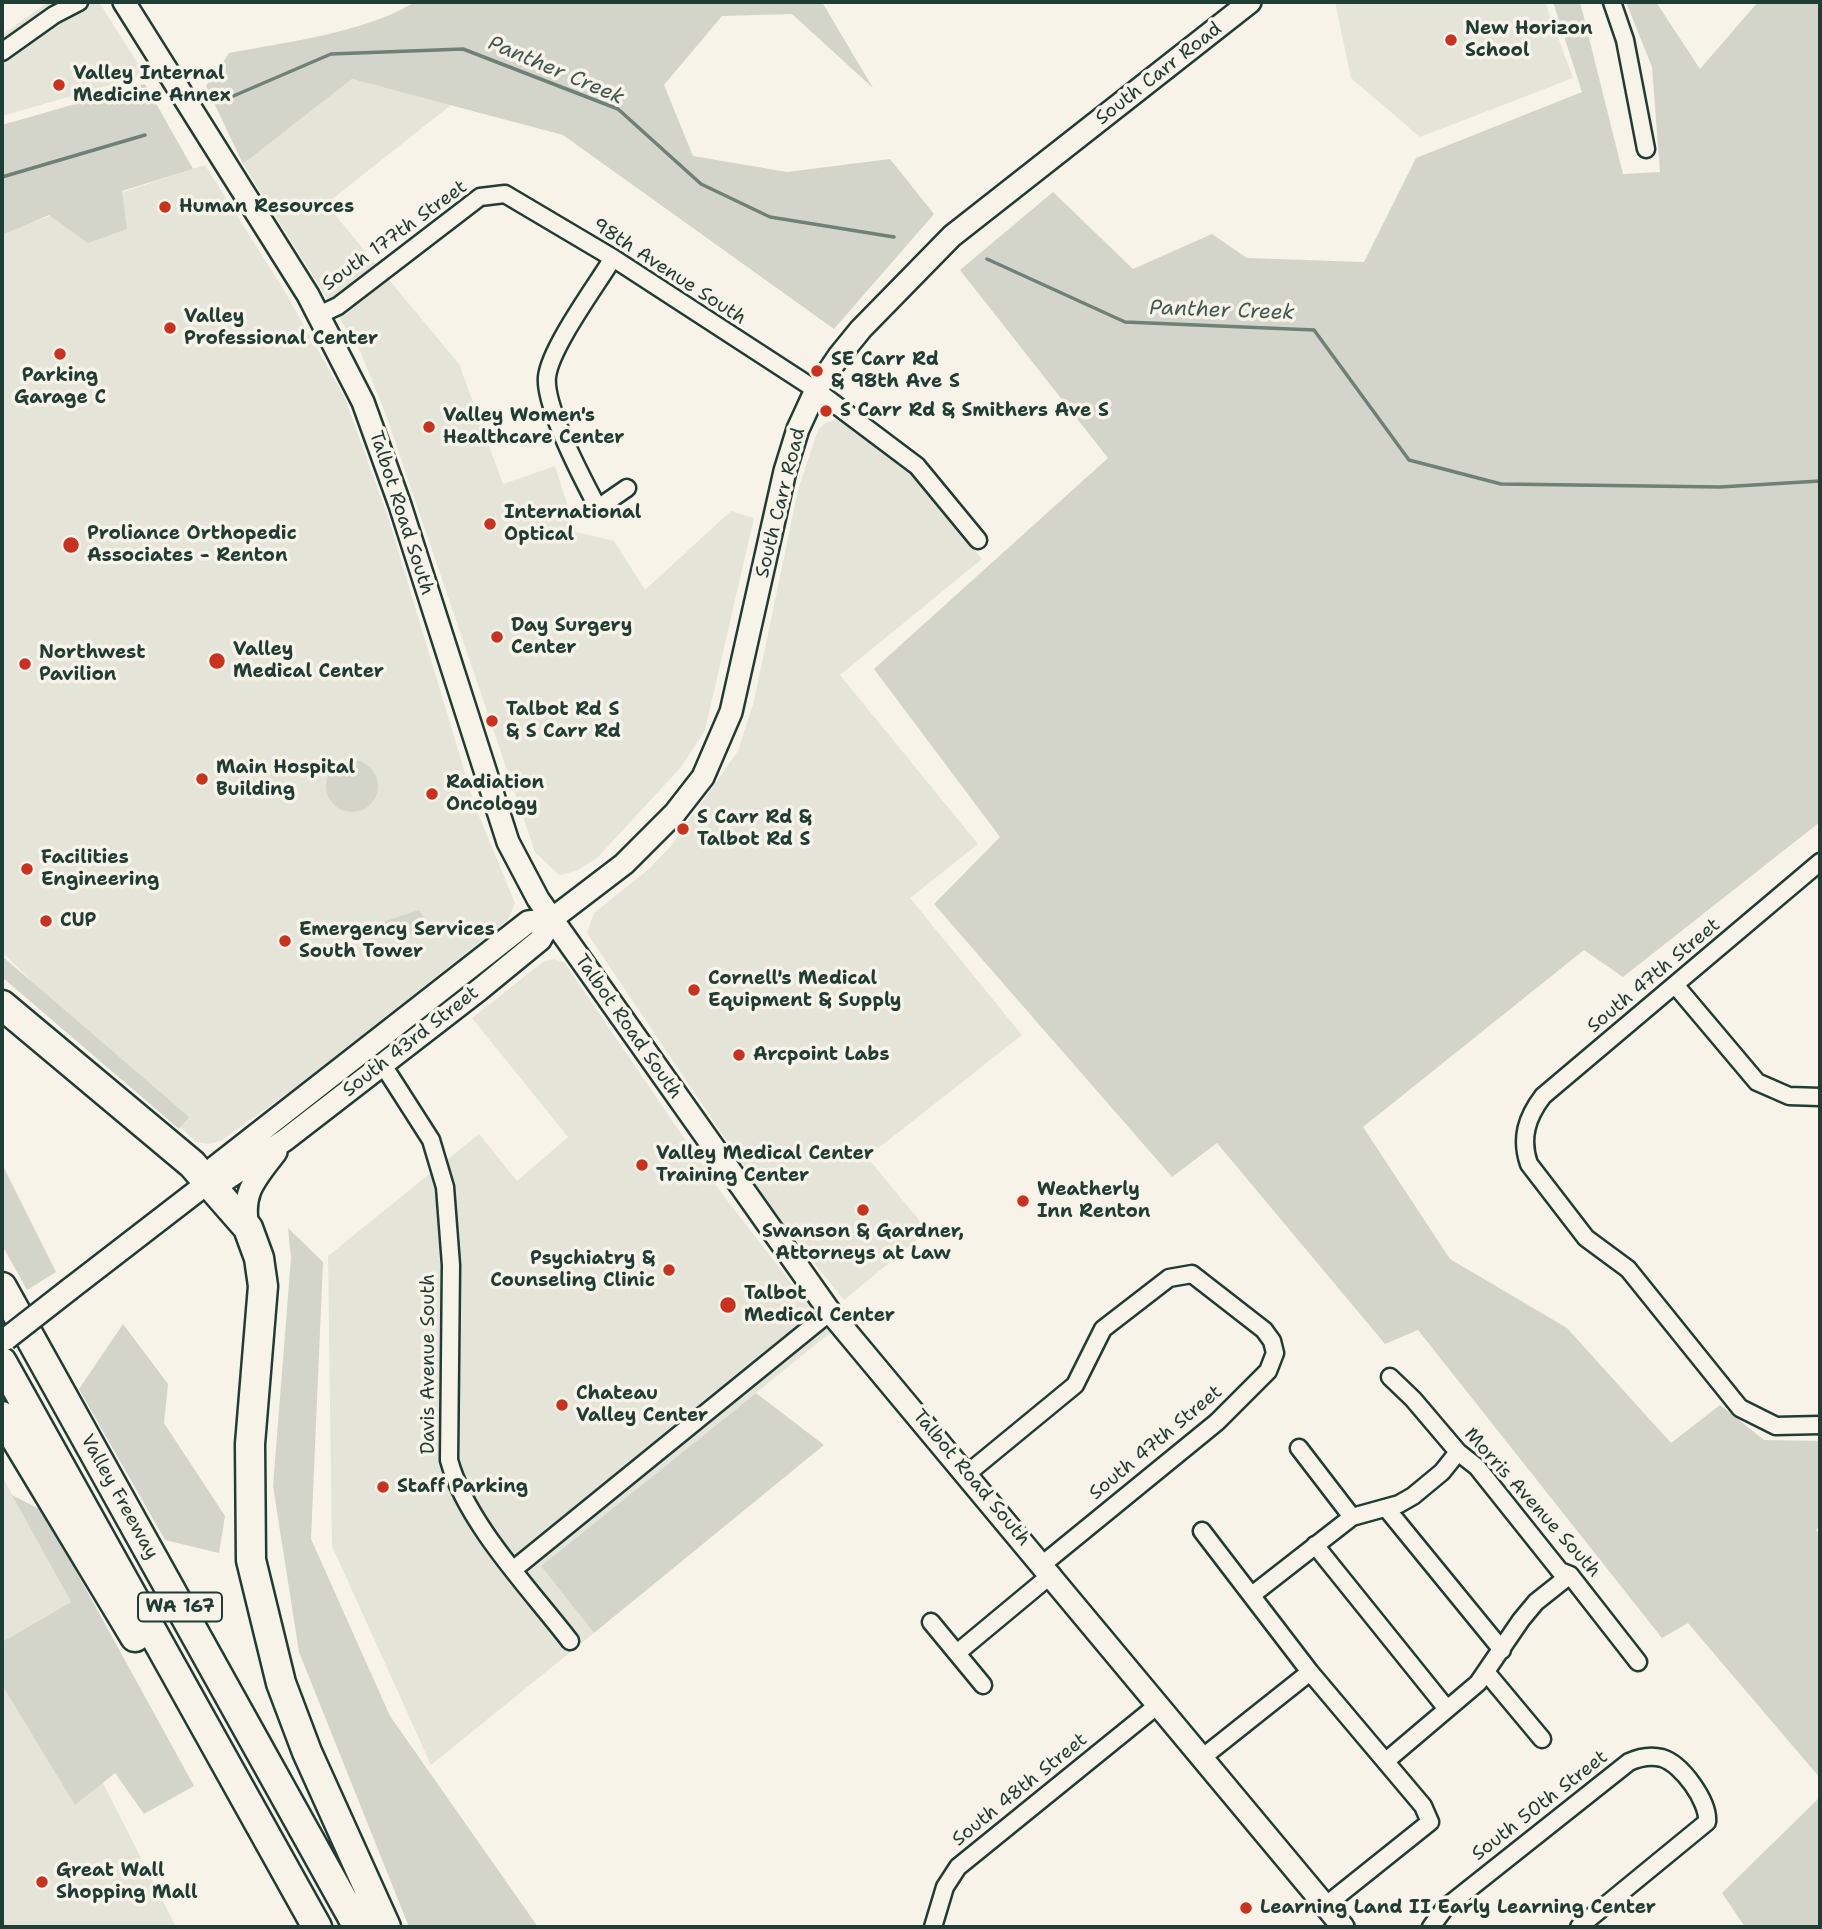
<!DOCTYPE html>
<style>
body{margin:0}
#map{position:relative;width:1822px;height:1929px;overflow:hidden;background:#f7f3e8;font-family:"Shantell Sans",sans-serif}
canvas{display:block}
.frame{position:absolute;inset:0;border:4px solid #1f3d34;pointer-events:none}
</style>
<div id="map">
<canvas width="1822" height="1929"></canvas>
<div class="frame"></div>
</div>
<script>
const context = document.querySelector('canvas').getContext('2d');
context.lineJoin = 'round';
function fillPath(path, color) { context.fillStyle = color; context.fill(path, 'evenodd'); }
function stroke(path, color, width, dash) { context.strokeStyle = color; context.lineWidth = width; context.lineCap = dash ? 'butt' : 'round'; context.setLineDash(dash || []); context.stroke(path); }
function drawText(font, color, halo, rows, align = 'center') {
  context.font = font + ' "Shantell Sans",sans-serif'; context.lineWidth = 7; context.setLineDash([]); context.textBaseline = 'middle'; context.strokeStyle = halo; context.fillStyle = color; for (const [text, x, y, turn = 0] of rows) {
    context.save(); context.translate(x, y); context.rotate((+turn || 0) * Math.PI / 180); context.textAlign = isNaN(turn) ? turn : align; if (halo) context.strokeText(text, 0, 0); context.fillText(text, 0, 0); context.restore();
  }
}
fillPath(new Path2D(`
 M48 2H99L145 75 2 116V35Z
 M1335 2H1545L1573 78 1420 137 1351 78Z
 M352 79 451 105 326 204 459 364 503 484 555 466 576 532 614 541 645 590 731 511 754 518 705 730 681 767 597 858 576 871 559 875 535 852 385 412 360 351 243 164Z
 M205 165 284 290 344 396 388 517 475 806 515 903 508 920 292 1090 222 1140 209 1144 196 1142 2 952V232Z
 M839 420 897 461 915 477 982 559 840 675 978 844 910 898 1022 1035 867 1157 928 1231 844 1300 784 1226 587 933 594 913 649 869 671 846 738 751 754 701 798 490 818 430 826 422Z
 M553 959 564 962 723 1195 830 1333 541 1566 594 1633 431 1765 332 1546 328 1256 479 1134 517 1181 568 1137 472 1018 543 962Z
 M2 1476 71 1602 2 1642Z
 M2 1685 75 1804 102 1781 176 1927H2Z`), '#e5e4d9');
fillPath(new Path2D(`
 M415 2H822L873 88 792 14 722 16 664 85 693 156 787 172 890 159 934 214 834 329 563 135 352 79 243 164 206 86 229 53C287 42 364 33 415 2Z
 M1553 2H1580L1623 174 1660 172 1652 67 1626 2H1656L1700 69 1758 2H1820V822L1623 977 1584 950 1363 1127 1450 1259 1567 1328 1671 1443 1720 1405 1764 1440 1820 1441V1526L1816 1530 1820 1535V1778L1688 1623 1662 1638 1418 1330 1385 1344 1217 1143 1172 1177 934 904 1000 837 874 669 1108 458 960 270 1053 192 1133 269 1212 234 1247 258 1364 262 1416 158 1582 92Z
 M145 84 193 169 122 191 127 229 88 243 49 215 2 235V125Z
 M326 786a26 26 0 1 1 52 0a26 26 0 1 1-52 0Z
 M419 910 424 918 396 951 395 946 399 945 392 929 380 923Z
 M2 956 189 1117 179 1129 2 977Z
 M2 1164 56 1272 27 1290 2 1245Z
 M288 1228 323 1262 311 1539 390 1716 538 1927H409L299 1652 273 1486 291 1258Z
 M123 1324 168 1384 164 1423 225 1516 219 1553 165 1540 79 1389Z
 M756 1393 824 1445 594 1633 541 1566Z
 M12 1495 43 1511 194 1786 144 1814 115 1773 75 1805 2 1685V1642L71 1602Z
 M1820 1797V1927H1745L1722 1893Z`), '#d3d5ca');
stroke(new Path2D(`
 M224 100 331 54 463 49 618 109 701 184 770 217 894 237
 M2 177 145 135
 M987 259 1125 322 1314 330 1409 460 1501 484 1720 487 1820 481`), '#6f8077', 3.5);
const street = new Path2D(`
 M1612 2 1625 40 1646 149
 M2 52 54 15 79 2
 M613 258C596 286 550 348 547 377 544 406 583 480 598 508L627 488
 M319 315 338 306 480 197 505 194 613 258 816 390 917 466 978 540
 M1820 862 1543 1096C1527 1117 1520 1138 1529 1164L1586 1238 1628 1269 1740 1408 1776 1426 1820 1425
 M1676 986 1757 1082 1789 1096 1820 1097
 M383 1065 431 1140 445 1187 451 1265 449 1460C466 1523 530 1589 570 1641
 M1390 1377 1413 1399 1458 1452 1477 1467 1560 1571 1570 1575 1638 1662
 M1299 1448 1352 1517
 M968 1473 1075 1385 1103 1329 1169 1278 1192 1274 1264 1330 1272 1341 1275 1353 1268 1371 1217 1422 1043 1564
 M1386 1508 1502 1650
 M1202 1531 1310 1672 1423 1806 1430 1822 1325 1906
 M1315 1545 1447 1709
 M514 1569 830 1312
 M1252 1595 1352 1517 1399 1504 1413 1496 1442 1472 1458 1452
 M931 1622 983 1685
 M957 1653 1052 1574
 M1486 1672 1542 1739
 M1203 1757 1310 1672
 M1386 1761 1478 1683 1521 1620 1536 1602 1570 1575
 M933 1927 945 1887 958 1867 1159 1704
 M1431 1927 1445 1908 1629 1762C1640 1757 1650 1755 1662 1758 1682 1764 1709 1802 1707 1822L1579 1927`);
const secondary = new Path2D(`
 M124 2 308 295 363 402 400 505 508 842 538 899 830 1312 1343 1927
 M210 1181 225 1180 285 1140 479 990 540 940 552 919 624 864 675 813 703 777 731 712 785 471 798 429 816 390 839 356 861 329 952 236 1250 2
 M248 1228C241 1192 255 1180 276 1152
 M70 1289 210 1181 215 1167 528 922 552 919`);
const highway = new Path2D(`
 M2 1005 192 1164 248 1228 259 1258 263 1286 250 1444 251 1560 281 1683 307 1752 386 1927
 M2 1287 358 1927
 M2 1362 317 1927
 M2 1416 135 1637`);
stroke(street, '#1f3d34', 21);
stroke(secondary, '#1f3d34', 26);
stroke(highway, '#1f3d34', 33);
stroke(street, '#f7f3e8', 16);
stroke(secondary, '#f7f3e8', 21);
stroke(highway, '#f7f3e8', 28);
const secondaryBridge = new Path2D(`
 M6 1339 70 1289`);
stroke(secondaryBridge, '#1f3d34', 26, []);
stroke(secondaryBridge, '#f7f3e8', 21);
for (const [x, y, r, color] of [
 [1451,40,7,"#c8321e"],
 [59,85,7,"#c8321e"],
 [165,207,7,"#c8321e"],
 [170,328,7,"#c8321e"],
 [60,354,7,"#c8321e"],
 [817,371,7,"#c8321e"],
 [826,411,7,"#c8321e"],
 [429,427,7,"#c8321e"],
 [490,524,7,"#c8321e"],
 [71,545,9,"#c8321e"],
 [497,637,7,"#c8321e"],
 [217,661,9,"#c8321e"],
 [25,664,7,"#c8321e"],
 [492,721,7,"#c8321e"],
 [202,779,7,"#c8321e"],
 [432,794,7,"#c8321e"],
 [683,829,7,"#c8321e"],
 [27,869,7,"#c8321e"],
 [46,921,7,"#c8321e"],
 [285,941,7,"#c8321e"],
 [694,990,7,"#c8321e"],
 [739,1055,7,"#c8321e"],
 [642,1165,7,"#c8321e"],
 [1023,1201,7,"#c8321e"],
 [863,1210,7,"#c8321e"],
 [669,1270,7,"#c8321e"],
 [728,1305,9,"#c8321e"],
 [562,1405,7,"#c8321e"],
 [383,1487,7,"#c8321e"],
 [42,1882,7,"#c8321e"],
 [1246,1908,7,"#c8321e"]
]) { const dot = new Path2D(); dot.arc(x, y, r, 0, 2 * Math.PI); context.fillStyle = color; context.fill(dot); stroke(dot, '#f7f3e8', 2.5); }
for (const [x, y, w] of [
 [180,1607,84]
]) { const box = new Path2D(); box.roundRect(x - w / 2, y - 14.5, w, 29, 5); context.fillStyle = '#f7f3e8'; context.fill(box); stroke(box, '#1f3d34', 2); }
drawText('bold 18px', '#1f3d34', null, [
 ["WA 167",180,1607]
]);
drawText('bold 19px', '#1f3d34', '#f7f3e8', [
 ["New Horizon",1465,29],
 ["School",1465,51],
 ["Valley Internal",73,74],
 ["Medicine Annex",73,96],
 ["Human Resources",179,207],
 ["Valley",184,317],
 ["Professional Center",184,339],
 ["SE Carr Rd",831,360],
 ["& 98th Ave S",831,382],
 ["Parking",60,376,"center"],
 ["Garage C",60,398,"center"],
 ["S Carr Rd & Smithers Ave S",840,411],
 ["Valley Women's",443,416],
 ["Healthcare Center",443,438],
 ["International",504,513],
 ["Optical",504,535],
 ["Proliance Orthopedic",87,534],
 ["Associates - Renton",87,556],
 ["Day Surgery",511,626],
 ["Center",511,648],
 ["Valley",233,650],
 ["Medical Center",233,672],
 ["Northwest",39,653],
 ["Pavilion",39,675],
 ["Talbot Rd S",506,710],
 ["& S Carr Rd",506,732],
 ["Main Hospital",216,768],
 ["Building",216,790],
 ["Radiation",446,783],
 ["Oncology",446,805],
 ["S Carr Rd &",697,818],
 ["Talbot Rd S",697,840],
 ["Facilities",41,858],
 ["Engineering",41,880],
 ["CUP",60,921],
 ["Emergency Services",299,930],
 ["South Tower",299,952],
 ["Cornell's Medical",708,979],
 ["Equipment & Supply",708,1001],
 ["Arcpoint Labs",753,1055],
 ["Valley Medical Center",656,1154],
 ["Training Center",656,1176],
 ["Weatherly",1037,1190],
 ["Inn Renton",1037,1212],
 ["Swanson & Gardner,",863,1232,"center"],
 ["Attorneys at Law",863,1254,"center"],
 ["Psychiatry &",655,1259,"right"],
 ["Counseling Clinic",655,1281,"right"],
 ["Talbot",744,1294],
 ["Medical Center",744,1316],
 ["Chateau",576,1394],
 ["Valley Center",576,1416],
 ["Staff Parking",397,1487],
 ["Great Wall",56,1871],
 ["Shopping Mall",56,1893],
 ["Learning Land II Early Learning Center",1260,1908]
], 'left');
drawText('19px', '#1f3d34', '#f7f3e8', [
 ["South Carr Road",1159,74,-38],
 ["South 177th Street",395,236,-36],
 ["98th Avenue South",669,272,33],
 ["South Carr Road",781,503,-76],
 ["Talbot Road South",401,513,72],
 ["South 47th Street",1654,976,-40],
 ["Talbot Road South",628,1027,55],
 ["South 43rd Street",411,1042,-38],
 ["Davis Avenue South",429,1364,-90],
 ["South 47th Street",1156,1443,-40],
 ["Talbot Road South",971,1478,50],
 ["Valley Freeway",119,1497,61],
 ["Morris Avenue South",1532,1503,48],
 ["South 48th Street",1020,1790,-39],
 ["South 50th Street",1540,1806,-38]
]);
drawText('italic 21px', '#405950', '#f7f3e8', [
 ["Panther Creek",556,71,23],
 ["Panther Creek",1222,311,2]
]);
</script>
